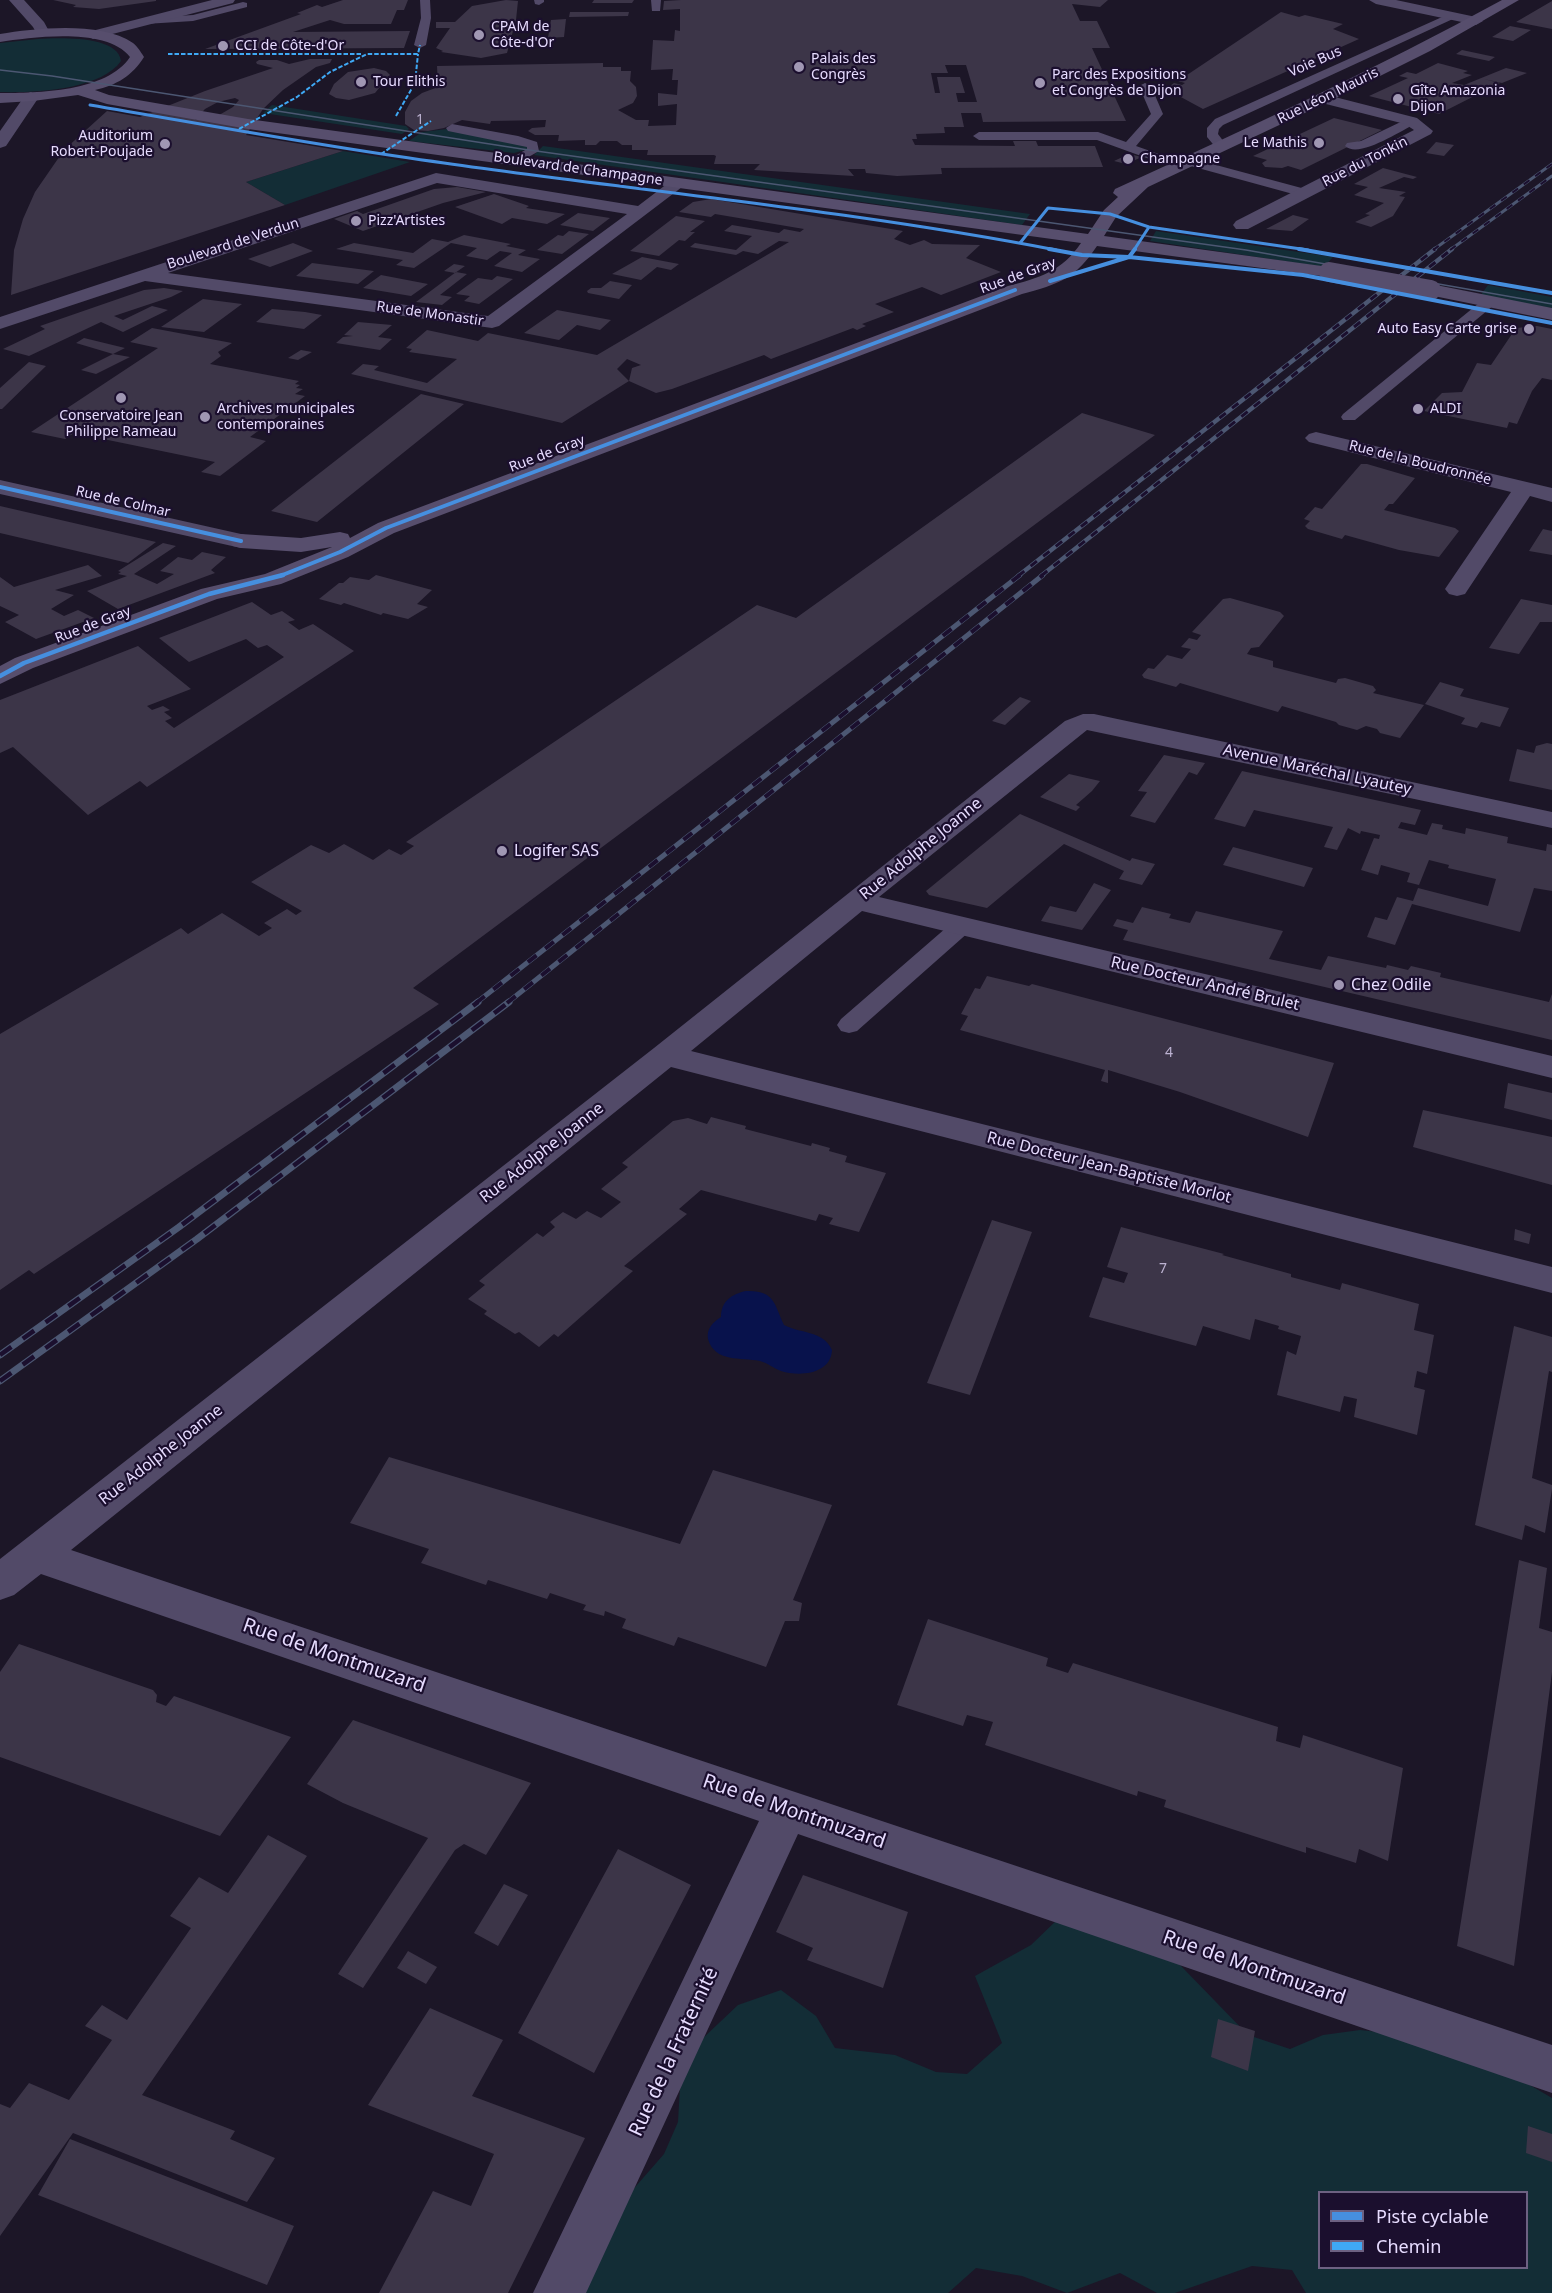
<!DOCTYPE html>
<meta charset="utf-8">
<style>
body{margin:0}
#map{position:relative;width:1552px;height:2293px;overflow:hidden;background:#1c1627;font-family:"Noto Sans",sans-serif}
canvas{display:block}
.legend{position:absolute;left:1318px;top:2191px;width:210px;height:78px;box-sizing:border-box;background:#1b0f2e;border:2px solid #6d6182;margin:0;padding:8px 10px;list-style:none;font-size:18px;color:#e7dcff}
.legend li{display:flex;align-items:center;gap:12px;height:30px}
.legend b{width:30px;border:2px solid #6d6182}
</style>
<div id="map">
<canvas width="1552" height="2293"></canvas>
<ul class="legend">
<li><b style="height:8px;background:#468fdf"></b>Piste cyclable</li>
<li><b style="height:8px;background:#3fa9f5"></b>Chemin</li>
</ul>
</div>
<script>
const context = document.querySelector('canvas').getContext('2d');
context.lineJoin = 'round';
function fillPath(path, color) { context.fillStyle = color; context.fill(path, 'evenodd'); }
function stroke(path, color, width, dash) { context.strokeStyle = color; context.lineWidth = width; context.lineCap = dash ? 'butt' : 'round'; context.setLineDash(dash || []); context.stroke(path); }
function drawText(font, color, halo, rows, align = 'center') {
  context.font = font + ' "Noto Sans",sans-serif'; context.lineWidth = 4.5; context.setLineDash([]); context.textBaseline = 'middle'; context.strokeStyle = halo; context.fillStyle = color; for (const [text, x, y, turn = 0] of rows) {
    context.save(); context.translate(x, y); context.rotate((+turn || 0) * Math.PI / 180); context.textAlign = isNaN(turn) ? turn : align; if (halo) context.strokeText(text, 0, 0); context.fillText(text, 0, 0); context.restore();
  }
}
fillPath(new Path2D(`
 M38 39C58 38 118 35 121 61 101 90 33 93 0 92V43Z
 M272 105 406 126 409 129 402 134 263 113Z
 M447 129 519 142 527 144 529 149 514 153 409 141 422 132Z
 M543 146 1030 214 1022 225 534 155Z
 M343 151 410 162 285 205 246 182Z
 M1156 231 1333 257 1324 267 1150 241Z
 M1488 285 1552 297V308L1480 296Z
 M1059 1918 1150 1934 1248 2035 1290 2049 1323 2035 1360 2030 1433 2038 1516 2077 1552 2098V2293H1306L1292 2270 1252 2266 1175 2293H1157L1120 2273 1067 2293 1022 2276 976 2268 948 2293H577L623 2201 664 2154 678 2122 680 2087 701 2040 738 2005 781 1990 816 2016 835 2048 895 2055 936 2072 967 2074 1002 2043 975 1976 1031 1945ZM1320 2192H1526V2268H1320Z`), '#132d36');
fillPath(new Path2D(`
 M746 1291C775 1290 774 1304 784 1325 801 1334 823 1330 832 1350 831 1374 800 1377 781 1371 773 1368 768 1363 760 1361 741 1357 715 1363 708 1339 706 1329 713 1322 721 1317 721 1301 732 1294 746 1291Z`), '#08124c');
fillPath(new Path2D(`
 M53 0H156V1L99 9 73 7 76 5Z
 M343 0H408L404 10H397L391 24H344L330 20 293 32 410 31 404 48 205 49 301 14 297 13 317 5 322 7Z
 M506 0 518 1 516 20 507 53 481 58 441 52 443 51 436 48 450 28H436V22H455L472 6Z
 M594 0H634L632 3H592Z
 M681 0H1108L1100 7 1072 4 1080 21H1097L1110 48H1092L1126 121 983 122 981 113H961L964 127H944L945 133 916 134 917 139H912L915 145 1015 146 1013 141H1036L1038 146H1095L1103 167 941 168 942 174 897 176 866 173 865 169H848L854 176 754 170 760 164H714L716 156 714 155H647L648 150H632V145H622L617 141H600L596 145H585V140L558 141 559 135H535L528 131 532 128 545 127 546 120 491 121 490 124 462 120 444 128 428 131 414 130 405 124V112L411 101 422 93 438 87 437 66 603 63V67H621V71H631L630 81 636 87 637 96 633 103 618 110 636 120H649L648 126 676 125 677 104 658 106V93L677 95 678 80H672L673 69 651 70 653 40 674 41 675 30 680 31V9L663 10 664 1ZM945 65H966L977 102H958L956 93H965L960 77H937L940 93H935L931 73H948Z
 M1552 1V29L1516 22Z
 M570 12H629L628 16 569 17Z
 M1281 12 1299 17 1305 15 1343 24 1333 29 1359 39 1203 109 1166 89 1174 83 1182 85 1185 83 1178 81Z
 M566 19 564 37 548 38 551 20Z
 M1510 26 1531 30 1513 41 1492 37Z
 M1462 50 1495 57 1489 61 1456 54Z
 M310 59H332L330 63 316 67 283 90 263 109 246 135 343 151 246 182 285 205 11 295 14 250 23 219 35 192 64 150 107 111 140 117 205 91 273 68 257 64 256 62 259 60H277L289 64ZM235 98 239 100 233 107 214 118 195 120 205 109 218 102Z
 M1438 63 1468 71 1463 73 1472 75 1452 83 1464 85 1506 68 1527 73 1502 83 1484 79 1500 83 1439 114 1369 96 1408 78 1399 76 1407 72 1416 74Z
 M374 68 386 71 390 75 375 93 349 100 336 98 329 94 334 84 348 72Z
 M1334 118 1382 130 1301 170 1288 166 1282 168 1265 167 1262 163 1267 160 1253 156Z
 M1436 142 1454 145 1444 156 1426 153Z
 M1129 154 1142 157 1126 164 1114 161Z
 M1383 168 1417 177 1413 179 1404 177 1379 188 1406 192 1399 196 1405 197 1393 216 1371 227 1355 222 1370 215 1365 214 1384 203 1354 195 1368 187 1354 184Z
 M457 187 486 192 443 203 363 231 334 219 357 211 363 214 434 189Z
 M494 194 529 206 526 208 565 214 547 224 512 218 502 224 455 207Z
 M711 199 903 231 894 239 910 245 924 240 932 244 980 245 966 258 1001 272 941 295 922 287 875 304 894 312 862 324 866 326 857 330 853 328 771 359 764 355 672 389 656 393 629 381 562 423 351 374 363 364 379 366 374 370 427 383 457 359 409 352 412 349 406 348 427 330 478 341 488 333 597 355 789 242 779 241 758 254 743 251 736 255 690 247 695 243 736 250 752 236 724 231 732 225 779 233 784 229 800 232 804 229 715 214 711 217 679 212 693 202ZM627 359 641 365 632 368 629 381 617 369Z
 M578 213 610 218 593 231 560 225Z
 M1293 215 1309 219 1292 231 1266 229Z
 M676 216 705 221 690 232H695L685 241 679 240 659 256 630 251Z
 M569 231 589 234 562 254 537 250 558 235 563 236Z
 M464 235 511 244 506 246 526 250 518 255 540 259 522 272 494 266 512 253 500 251 487 260 466 256 477 248 451 243 414 268 396 265 403 260 336 249 354 243 413 253 432 239 448 242Z
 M293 243 313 251 270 267 248 259Z
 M642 257 679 264 671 270 657 267 641 280 612 274Z
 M312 263 374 271 358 284 296 276Z
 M454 264 465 266 455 273 444 271Z
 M456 272 467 274 440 295 452 297 442 305 416 302Z
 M381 275 428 284 411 296 363 288Z
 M497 276 513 279 479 304 464 301 470 296 456 294 478 278 492 280Z
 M610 281 632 285 619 299 588 293 587 291 591 288H601Z
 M164 288 183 291 171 297 114 316 123 320 152 306 168 310 123 332 101 322 29 356 3 349 45 329 40 326 144 290Z
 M203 299 242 304 204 332 161 327Z
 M272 309 305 312 322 315 304 329 256 322Z
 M557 310 611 320 600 330 577 325 559 340 524 333Z
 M358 322 392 325 378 337 392 339 380 350 336 343 343 337 353 336 344 335Z
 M1537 326 1552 329V380L1542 378 1532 391 1517 424 1509 422 1507 428 1424 411 1442 393 1462 392 1477 363 1491 365 1516 328Z
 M152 328 232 343 218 352 221 356 210 364 299 381 295 384 300 385 296 388 303 389 295 394 305 396 250 437 266 441 220 476 201 472 215 462 74 433 65 439 31 432 158 348 130 342Z
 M84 338 125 348 113 354 76 343Z
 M301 350 312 352 298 360 288 358Z
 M113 354 130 357 96 374 81 370Z
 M29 362 46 366 2 409H0V388Z
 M421 394 464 404 317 522 271 511Z
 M1082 413 1155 435 413 988 439 1004 34 1274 29 1270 0 1290V1034L181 928 188 934 222 913 259 936 272 928 264 923 287 909 296 915 302 911 251 882 311 845 329 853 344 844 373 860 389 849 401 855 414 846 406 842 757 605 796 618Z
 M1361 464H1367L1415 478 1393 504H1389L1384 510 1455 528 1459 531 1439 557 1399 550 1345 535 1342 539 1308 529 1305 526 1310 521 1304 519 1315 507 1322 509Z
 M0 506 156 542 128 563 0 533Z
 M1543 529 1552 531V555L1529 551Z
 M163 543 176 546 134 574 157 584 174 574 160 571 178 557 192 560 202 552 226 557 211 570 215 573 118 609 87 591 127 576 118 574 121 572 118 571Z
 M88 565 102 576 55 590 74 595 51 609 64 616 78 610 94 618 36 639 5 622 19 615 0 606V577L14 587Z
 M376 575 432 590 417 604 428 607 408 619 383 613 381 615 344 603 341 605 319 599 339 583H343L350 577 369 580Z
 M1230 598 1280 612 1284 616 1259 647 1251 648 1247 654 1273 661V667L1336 683 1338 679 1345 678 1373 686 1376 690 1373 693 1424 705 1400 738 1380 733 1377 729 1366 726 1357 730 1339 725 1336 722 1282 706 1278 712 1180 683 1176 687 1144 678 1142 675 1148 668 1154 669 1167 655 1182 659 1191 649 1181 647 1189 638 1197 640 1201 635 1192 632 1223 599Z
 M1521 599 1552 605V622H1540L1519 654 1489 648Z
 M252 602 271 615 282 611 295 620 288 622 299 630 313 624 354 651 147 787 140 781 88 815 13 747 0 753V700L138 646 191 689 147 706 152 710 163 706 170 710 164 712 172 718 165 721 174 728 284 657 267 645 258 648 246 639 189 662 159 638Z
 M1440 682 1464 689 1460 696 1509 708 1500 727 1481 722 1477 728 1461 724 1465 718 1425 704Z
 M1020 697 1031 701 1005 725 992 721Z
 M1547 743 1552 744V790L1509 781 1517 749 1534 753 1536 746Z
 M1164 755 1205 763 1197 775 1189 772 1155 823 1130 816 1147 792 1138 791Z
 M1242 771 1421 810 1415 825 1401 822 1398 828 1427 835 1432 823 1443 825 1442 829 1465 834 1466 828 1508 837 1507 843 1546 851 1547 844 1552 845V891L1534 888 1520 932 1412 904 1395 945 1367 937 1375 917 1387 920 1397 897 1413 901 1418 888 1488 906 1496 879 1448 868 1449 865 1429 860 1419 885 1407 882 1410 873 1381 865 1378 875 1361 870 1374 838 1379 839 1380 835 1361 831 1360 834 1348 828 1337 850 1324 847 1333 827 1254 810 1245 827 1214 819Z
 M1069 774 1100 781 1092 791 1076 805 1080 807 1076 811 1040 797Z
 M1020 814 1130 861 1132 858 1155 864 1142 885 1119 879 1124 871 1064 844 987 908 929 895 926 891Z
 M1233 847 1313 868 1304 887 1223 865Z
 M1094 883 1111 890 1082 930 1041 921 1050 906 1076 912Z
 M1142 907 1171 914 1169 918 1190 923 1196 911 1283 931 1269 959 1321 970 1328 956 1386 968 1387 965 1408 970 1411 966 1441 973 1440 977 1549 1002 1552 994V1040L1123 940 1128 930 1113 926 1117 919 1133 923Z
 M987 976 1029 986 1032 984 1334 1063 1308 1137 1180 1092 1108 1070V1083L1101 1081 1105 1070 960 1030 968 1016 961 1014 975 988 980 989Z
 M1508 1083 1552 1093V1120L1504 1108Z
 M1423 1110 1552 1137V1185L1413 1147Z
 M711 1117 746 1126 745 1129 811 1146 812 1143 830 1148 829 1151 847 1156 845 1162 886 1173 859 1232 829 1224 833 1218 819 1214 816 1221 701 1190 679 1209 687 1214 624 1266 633 1271 558 1337 554 1334 539 1347 519 1332 515 1334 484 1314 487 1311 468 1299 485 1285 479 1281 537 1233 543 1237 555 1227 550 1222 563 1212 576 1219 587 1211 601 1218 621 1202 601 1189 628 1167 622 1163 673 1121 688 1118 707 1124Z
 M992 1220 1032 1232 970 1395 927 1383Z
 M1121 1227 1224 1254 1222 1255 1291 1274V1277L1340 1290 1342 1283 1419 1304 1414 1330 1434 1335 1427 1374 1417 1371 1414 1387 1425 1390 1417 1435 1354 1417 1357 1399 1344 1396 1340 1412 1277 1395 1287 1351 1296 1355 1301 1336 1278 1329 1279 1326 1255 1319 1250 1340 1203 1326 1196 1346 1089 1317 1103 1277 1124 1283 1128 1273 1107 1267Z
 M1515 1229 1531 1234 1529 1244 1514 1240Z
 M1514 1326 1552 1337V1372L1549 1371 1532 1478 1552 1485V1489L1545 1533 1525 1525 1522 1540 1475 1525Z
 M389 1457 680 1544 713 1470 832 1505 793 1600 802 1603 799 1621H785L766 1667 678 1637 674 1646 622 1628 626 1619 605 1611 604 1616 583 1610 586 1605 550 1593 547 1599 488 1580 486 1585 421 1563 429 1549 350 1523Z
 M1519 1560 1547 1568 1539 1628 1552 1632V1672L1514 1966 1457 1946Z
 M928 1619 1048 1658 1046 1666 1068 1673 1073 1663 1278 1727 1276 1741 1300 1748 1303 1735 1403 1768 1388 1861 1359 1849 1356 1863 1306 1847V1853L1164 1807 1166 1800 1138 1791 1137 1796 985 1745 993 1722 967 1715 963 1726 897 1705Z
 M19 1644 153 1690 157 1695 156 1702 166 1706 174 1696 291 1737 220 1836 0 1757V1672Z
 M353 1720 531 1783 486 1855 464 1844 455 1850 363 1988 338 1974 428 1838 343 1803 307 1784Z
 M268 1835 307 1856 142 2095 235 2131 230 2139 275 2158 247 2202 73 2133 0 2236V2104L10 2108 29 2083 69 2100 112 2040 85 2026 102 2005 127 2020 191 1928 170 1916 199 1877 228 1893Z
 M618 1849 691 1885 594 2073 518 2033Z
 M803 1875 908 1912 883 1988 807 1960 813 1948 776 1932Z
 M504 1884 528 1895 498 1946 474 1933Z
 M408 1951 437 1967 426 1984 397 1968Z
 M430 2008 503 2040 472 2096 585 2138 508 2293H379L433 2191 471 2206 494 2154 368 2105Z
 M1218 2019 1255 2031 1248 2071 1211 2057Z
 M1528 2126 1552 2134V2162L1526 2153Z
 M70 2139 294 2226 267 2285 38 2195Z`), '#3c3548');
fillPath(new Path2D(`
 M420 0H430L431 18 426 45 420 48 414 45 421 18Z
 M534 0H544V2L539 5 535 4Z
 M651 0H661L660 11H652Z
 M243 2 247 3V7L193 21 145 24 140 21 145 18 193 15Z
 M1451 13 1455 14V18L1223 125 1219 129 1218 134 1227 146 1225 149H1217L1207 137V128L1215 119Z
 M1145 83 1151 86 1163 114 1136 146 1184 163 1186 159 1190 158 1309 190 1311 193 1304 197 1187 165 1185 169H1177L1097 140H979L973 136 979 132H1098L1126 142 1151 114 1139 86Z
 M1411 117 1415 118V124C1400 131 1359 159 1345 146L1347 143 1361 141Z
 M452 124 518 136 537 142 539 151 518 163H510L508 160 527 149V147L448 131 446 128Z
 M1489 298 1496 302 1494 305 1355 420H1343L1341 417 1343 414 1484 299Z
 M962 919 970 921 973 926 970 931 857 1031 849 1033 841 1031 837 1025 841 1019 954 921Z`), '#524a68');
fillPath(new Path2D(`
 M1369 0H1396L1476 17 1483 21 1476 25 1376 4Z
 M1323 94 1417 118 1433 131 1431 134 1248 229H1236L1233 225 1236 221 1414 130 1405 124 1318 102 1315 99 1318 96Z
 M436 173 638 206 672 180H684L686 184 499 326 492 328 145 281 0 329V317ZM437 183 627 214 488 316 168 273Z
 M1316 432 1552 488V502L1530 496 1465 594 1457 596 1449 594 1445 589 1511 492 1309 442 1305 438 1309 434Z
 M1083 714H1094L1552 812V828L1087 730 879 897 1552 1056V1078L862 911 691 1051 1552 1267V1293L671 1067 71 1550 1552 2045V2093L798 1834 586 2293H533L759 1821 41 1574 14 1595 0 1600V1559L654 1048 1065 721Z`), '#524a68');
fillPath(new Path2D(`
 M9 0H24L44 22 50 33 48 36H38L33 27Z
 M212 0H235L233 3 93 39 86 35 88 32Z
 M31 92 39 97 6 146 0 148V131L26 94Z
 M0 480 241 534 249 536 252 541 249 546 241 548 0 494Z`), '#524a68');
fillPath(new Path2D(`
 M1502 0H1519L1430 51 1328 102 1148 187 1116 217 1104 236 1329 267 1335 268 1338 272 1335 276 1329 277 1097 246C1075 279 1059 284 1022 294L394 533 348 557 281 584 217 599 33 668 0 684V666L15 658 201 589 265 574 332 547 301 552 241 548 233 546 230 541 233 536 241 534 301 538 340 532 348 534 350 538 378 523 1008 286C1040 278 1062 271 1081 243L248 129 107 104 78 95 33 101 0 103V93C37 93 107 92 130 57 107 27 33 37 0 42V34C36 28 101 21 133 43 137 46 141 52 144 57 132 76 117 85 95 90L109 95 248 119 1088 234 1104 210 1118 197 1113 193 1115 189C1246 129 1376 69 1502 0Z
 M1431 284 1552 308V320L1424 294 1422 290 1424 286Z`), '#574e6d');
stroke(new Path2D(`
 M0 70 52 76 522 149 1246 250 1552 304`), '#4c5772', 1.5);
const railFar3 = new Path2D(`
 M1433 250 1552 164
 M1450 250 1552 176`);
const railFar2 = new Path2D(`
 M1018 576 1435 249
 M1041 576 1452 249`);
const railFar1 = new Path2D(`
 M476 1003 1020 575
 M507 1003 1043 575`);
const rail = new Path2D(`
 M0 1355 179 1227 478 1002
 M0 1381 197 1239 509 1002`);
stroke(railFar3, '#4c5772', 3);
stroke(railFar2, '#4c5772', 4.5);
stroke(railFar1, '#4c5772', 5);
stroke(rail, '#4c5772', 7);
stroke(railFar3, '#1b0f2e', 2, [7]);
stroke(railFar2, '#1b0f2e', 3, [8]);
stroke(railFar1, '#1b0f2e', 4, [11]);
stroke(rail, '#1b0f2e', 4.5, [14]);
stroke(new Path2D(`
 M1329 272 1431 290`), '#574e6d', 20);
stroke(new Path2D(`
 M168 54H363
 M396 116 415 83 418 54
 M239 129 297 97 330 72 367 54H418L420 45
 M381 154 431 121`), '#3fa9f5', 2, [4.5, 2]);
stroke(new Path2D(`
 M90 105C208 125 325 147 444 163 648 192 854 211 1056 250
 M1020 243 1048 208 1110 214 1149 227 1308 250
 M1134 250 1149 227`), '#468fdf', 3);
stroke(new Path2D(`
 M1049 249 1082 255 1129 257 1303 275 1552 323
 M1299 249 1552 293
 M1050 281 1129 257 1135 249
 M0 487 241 541
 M280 576 340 552 386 528 1015 290`), '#468fdf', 4);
stroke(new Path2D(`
 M0 676 24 663 209 594 283 575`), '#468fdf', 4.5);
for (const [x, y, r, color] of [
 [479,35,6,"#a097b3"],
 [223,46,6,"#a097b3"],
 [799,67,6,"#a097b3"],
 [361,82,6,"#a097b3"],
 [1040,83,6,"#a097b3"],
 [1398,99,6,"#a097b3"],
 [1319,143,6,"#a097b3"],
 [165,144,6,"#a097b3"],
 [1128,159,6,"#a097b3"],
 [356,221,6,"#a097b3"],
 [1529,329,6,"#a097b3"],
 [121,398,6,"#a097b3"],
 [1418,409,6,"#a097b3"],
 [205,417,6,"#a097b3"],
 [502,851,6,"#a097b3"],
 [1339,985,6,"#a097b3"]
]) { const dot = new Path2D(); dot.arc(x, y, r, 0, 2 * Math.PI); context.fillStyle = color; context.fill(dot); stroke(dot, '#1b0f2e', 2); }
drawText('14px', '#e7dcff', '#1b0f2e', [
 ["CPAM de",491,27],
 ["Côte-d'Or",491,43],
 ["CCI de Côte-d'Or",235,46],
 ["Palais des",811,59],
 ["Congrès",811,75],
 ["Parc des Expositions",1052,75],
 ["et Congrès de Dijon",1052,91],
 ["Tour Elithis",373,82],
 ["Gîte Amazonia",1410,91],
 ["Dijon",1410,107],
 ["Auditorium",153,136,"right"],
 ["Robert-Poujade",153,152,"right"],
 ["Le Mathis",1307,143,"right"],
 ["Champagne",1140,159],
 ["Pizz'Artistes",368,221],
 ["Auto Easy Carte grise",1517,329,"right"],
 ["Archives municipales",217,409],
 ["contemporaines",217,425],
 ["ALDI",1430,409],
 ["Conservatoire Jean",121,416,"center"],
 ["Philippe Rameau",121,432,"center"]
], 'left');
drawText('14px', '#e7dcff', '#1b0f2e', [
 ["Voie Bus",1315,62,-24],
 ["Rue Léon Mauris",1328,96,-26],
 ["Rue du Tonkin",1365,162,-27],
 ["Boulevard de Champagne",578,169,8],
 ["Boulevard de Verdun",233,244,-18],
 ["Rue de Gray",1018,276,-20],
 ["Rue de Monastir",430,314,8],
 ["Rue de Gray",547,454,-21],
 ["Rue de la Boudronnée",1420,463,14],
 ["Rue de Colmar",123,502,13],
 ["Rue de Gray",93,625,-21]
]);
drawText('14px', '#bcb2d1', null, [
 ["1",420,120],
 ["4",1169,1053],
 ["7",1163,1269]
]);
drawText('16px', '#e7dcff', '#1b0f2e', [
 ["Avenue Maréchal Lyautey",1317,770,12],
 ["Rue Adolphe Joanne",921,849,-39],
 ["Rue Docteur André Brulet",1205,984,13],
 ["Rue Adolphe Joanne",542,1153,-38],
 ["Rue Docteur Jean-Baptiste Morlot",1109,1168,14],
 ["Rue Adolphe Joanne",161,1455,-38]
]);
drawText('16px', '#e7dcff', '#1b0f2e', [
 ["Logifer SAS",514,851],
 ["Chez Odile",1351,985]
], 'left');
drawText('20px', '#e7dcff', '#1b0f2e', [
 ["Rue de Montmuzard",334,1656,19],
 ["Rue de Montmuzard",794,1812,19],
 ["Rue de Montmuzard",1254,1968,19],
 ["Rue de la Fraternité",674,2052,-65]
]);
</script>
